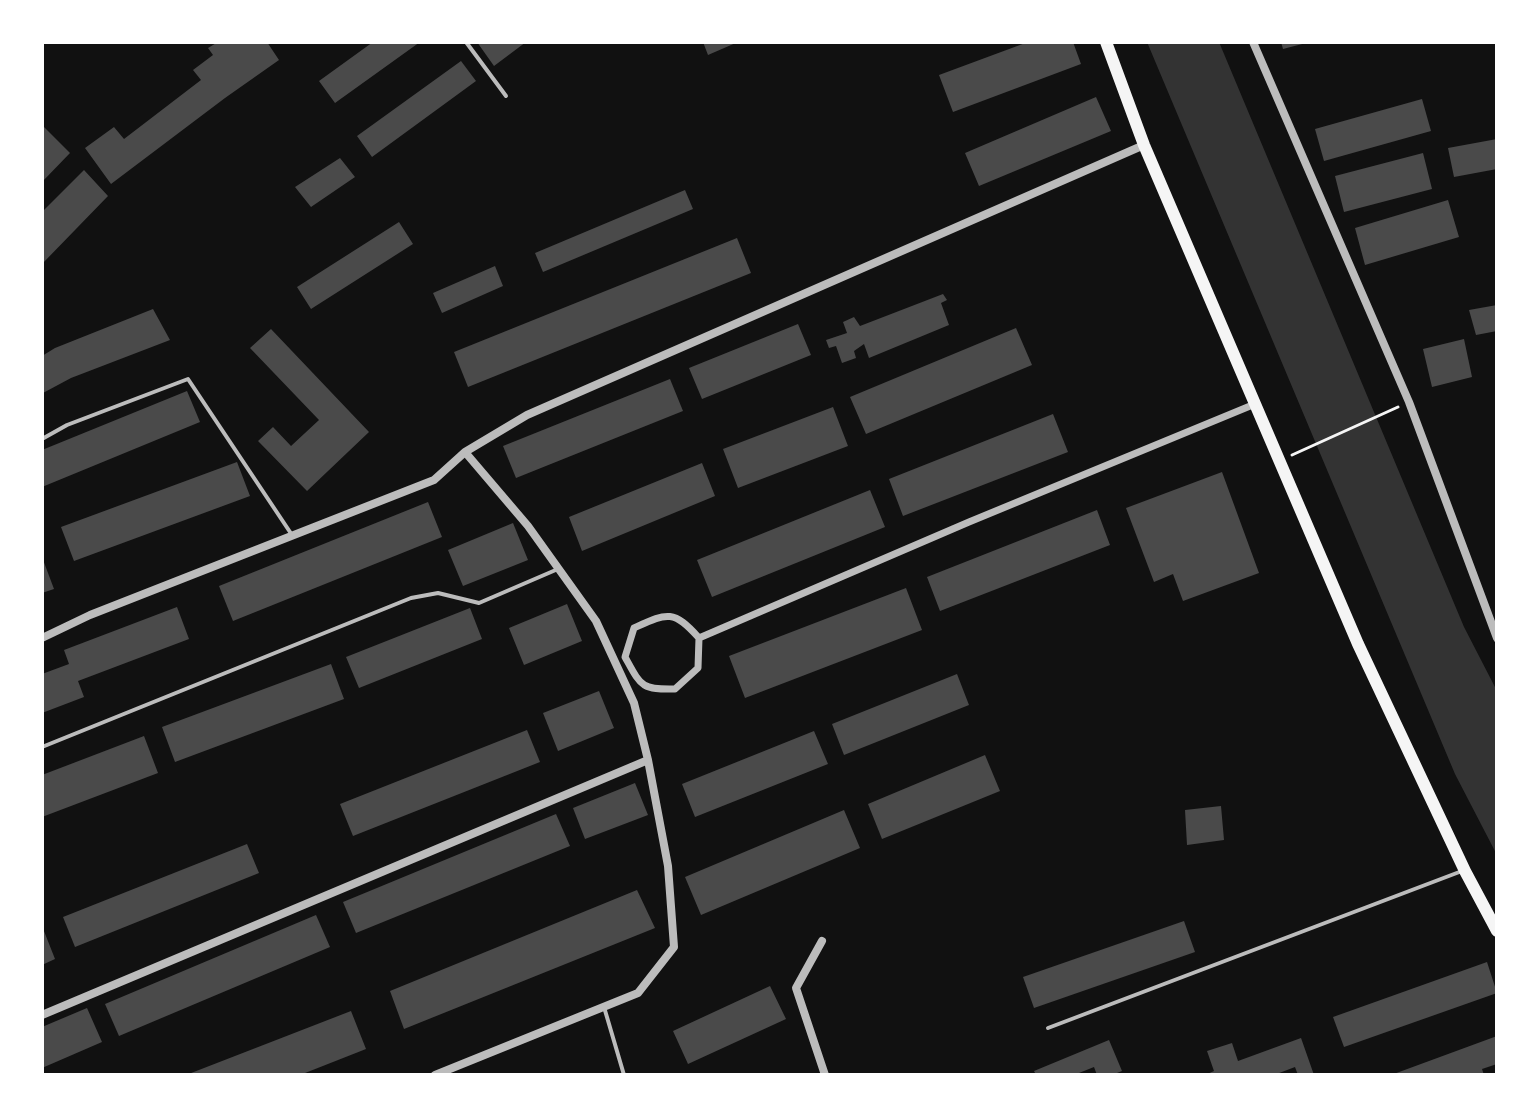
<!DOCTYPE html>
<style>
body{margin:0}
#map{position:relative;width:1539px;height:1117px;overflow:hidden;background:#111;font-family:Barlow,sans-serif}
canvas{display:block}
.frame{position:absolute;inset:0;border:44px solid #fff;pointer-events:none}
</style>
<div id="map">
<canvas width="1539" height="1117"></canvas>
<div class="frame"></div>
</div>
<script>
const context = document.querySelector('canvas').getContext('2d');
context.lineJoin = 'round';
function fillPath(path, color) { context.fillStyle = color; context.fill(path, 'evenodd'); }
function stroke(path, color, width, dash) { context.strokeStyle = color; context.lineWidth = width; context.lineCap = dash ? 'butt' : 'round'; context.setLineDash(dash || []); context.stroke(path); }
fillPath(new Path2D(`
 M1147 42H1219L1464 627 1497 691V855L1455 774Z`), '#333');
fillPath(new Path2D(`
 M218 42H267L279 60 225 98 111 184 85 148 114 127 124 139 201 80 193 70 213 55 208 48Z
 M373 42H420L335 103 319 81Z
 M477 42H526L494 66Z
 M703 42H738L708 55Z
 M1028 42H1073L1081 64 953 112 939 75Z
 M1281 42H1306V43L1283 49Z
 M461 61 476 81 372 157 357 136Z
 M1096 97 1111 131 979 186 965 153Z
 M1422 99 1431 131 1324 161 1315 129Z
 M42 125 70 153 42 182Z
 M1497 139V169L1454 177 1448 148Z
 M1423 153 1432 189 1344 212 1335 176Z
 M340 158 355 177 311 207 295 187Z
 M84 170 108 196 42 264V212Z
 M685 190 693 209 543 272 535 253Z
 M1448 200 1459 237 1365 265 1355 228Z
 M399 222 413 244 311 309 297 287Z
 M737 238 751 273 468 387 454 352Z
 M495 266 503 286 442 313 433 293Z
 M943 294 947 300 941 303 949 325 869 358 864 344 854 351 856 358 842 363 836 346 829 348 826 340 847 333 843 322 854 317 860 326Z
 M1497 305V331L1476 335 1469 310Z
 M153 309 170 340 71 378 43 393 42 356 55 348Z
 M798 324 811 355 702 399 689 368Z
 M1016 328 1032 365 866 434 850 397Z
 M271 329 369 432 307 491 258 441 273 427 291 446 319 420 250 348Z
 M1464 339 1472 377 1432 387 1423 349Z
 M670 379 683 411 516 478 503 446Z
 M187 391 200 422 42 487V450Z
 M833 407 848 446 738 488 723 449Z
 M1053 414 1068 452 903 516 889 479Z
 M237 462 250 496 74 561 61 527Z
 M702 463 715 496 582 551 569 517Z
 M1222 472 1259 573 1183 601 1173 574 1154 582 1126 508Z
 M870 490 885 527 712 597 697 560Z
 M428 502 442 537 233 621 219 586Z
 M1097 510 1110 545 940 611 927 577Z
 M513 523 528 560 463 586 448 550Z
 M42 557 54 589 42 593Z
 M906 588 922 630 745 698 729 656Z
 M567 604 582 641 524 665 509 628Z
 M177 607 189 639 78 681 84 697 42 713V674L69 664 64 650Z
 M470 608 482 639 359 688 346 657Z
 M331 664 344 699 175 762 162 727Z
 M957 674 969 705 844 755 832 724Z
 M599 691 614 728 558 751 543 713Z
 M527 730 540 762 353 836 340 804Z
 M814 731 828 764 695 817 682 784Z
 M144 736 158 773 42 817V775Z
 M985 755 1000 791 882 839 868 804Z
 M635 783 648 815 585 839 573 808Z
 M1221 806 1224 840 1187 845 1185 810Z
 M844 810 860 848 701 915 685 877Z
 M556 814 570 846 356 933 343 902Z
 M247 844 259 873 75 947 63 917Z
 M637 890 655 928 404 1029 390 991Z
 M316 915 330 947 119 1036 105 1004Z
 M1184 921 1195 952 1034 1008 1023 977Z
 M42 926 55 959 42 965Z
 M1487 962 1497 993 1344 1047 1333 1017Z
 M770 986 786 1019 688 1064 673 1031Z
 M87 1008 102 1042 42 1068V1027Z
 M351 1011 366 1049 300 1075H186Z
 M1497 1036V1064L1482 1069 1484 1075H1391Z
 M1301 1038 1314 1075H1298L1295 1067 1274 1075H1205L1214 1071 1207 1051 1232 1043 1238 1061Z
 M1109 1040 1122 1071 1112 1075H1097L1094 1067 1074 1075H1036L1034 1071Z`), '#4a4a4a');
stroke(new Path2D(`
 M1292 455 1398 407`), '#f5f5f5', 3);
stroke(new Path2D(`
 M466 42 506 96
 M42 439 67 425 188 379 292 535
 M42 747 411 598 438 593 479 603 558 569
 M604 1007 624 1075
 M1048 1028 1462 871`), '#bcbcbc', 4);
stroke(new Path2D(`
 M699 638C673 609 667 613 634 628L625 657C641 686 641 690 675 689L698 668 699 638 969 522 1255 404`), '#bcbcbc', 7);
stroke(new Path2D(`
 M1253 42 1409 402 1497 638
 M42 638 90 615 434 480 465 452 527 415 1144 145
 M822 941 796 988 825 1075
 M42 1015 648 760 634 703 596 621 528 526 465 452
 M435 1075 638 993 674 947 668 866 648 760`), '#bcbcbc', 8);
stroke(new Path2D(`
 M1106 42 1144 145 1358 644 1465 871 1497 931`), '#f5f5f5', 12);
</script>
